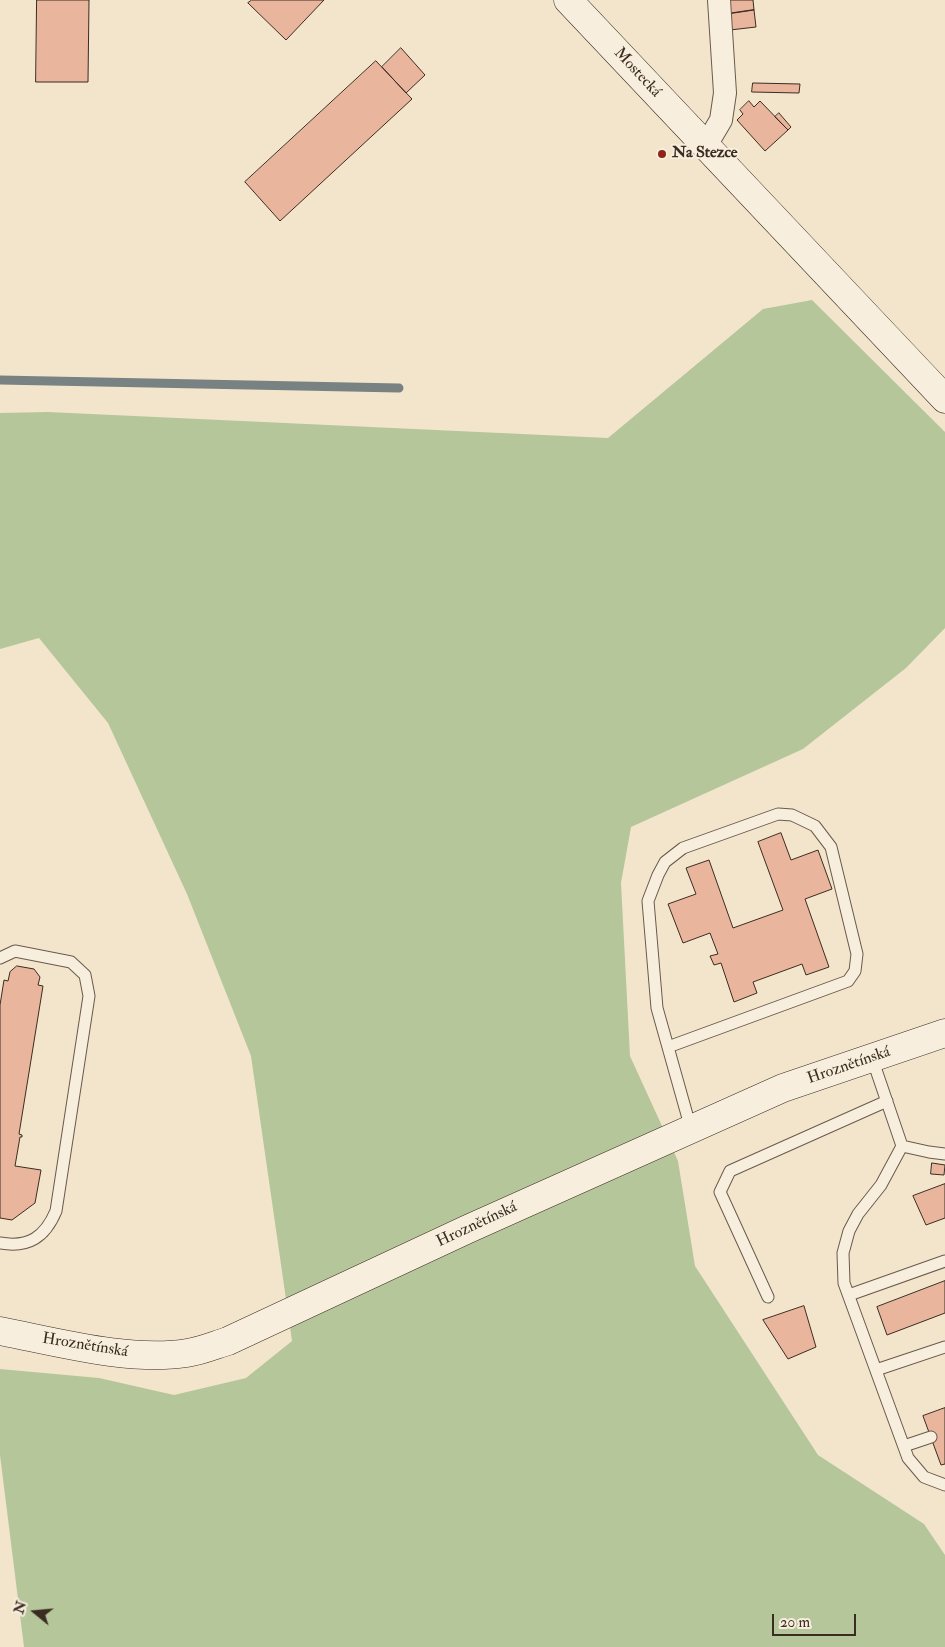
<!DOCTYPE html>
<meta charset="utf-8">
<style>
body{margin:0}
#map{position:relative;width:945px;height:1647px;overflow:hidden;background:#f2e5cb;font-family:"IM FELL Double Pica",serif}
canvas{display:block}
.north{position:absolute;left:10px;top:1587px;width:50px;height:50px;-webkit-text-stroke:4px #f7eedd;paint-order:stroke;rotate:287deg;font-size:14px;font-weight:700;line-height:20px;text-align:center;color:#3b2c21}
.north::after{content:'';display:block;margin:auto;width:18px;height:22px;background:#3b2c21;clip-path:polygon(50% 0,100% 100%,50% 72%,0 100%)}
.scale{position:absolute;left:772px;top:1614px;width:84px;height:22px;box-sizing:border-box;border:2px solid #3b2c21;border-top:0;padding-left:6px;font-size:15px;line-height:18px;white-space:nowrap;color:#3b2c21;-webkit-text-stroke:4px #f7eedd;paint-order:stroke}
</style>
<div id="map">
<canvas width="945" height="1647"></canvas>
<div class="north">N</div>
<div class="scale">20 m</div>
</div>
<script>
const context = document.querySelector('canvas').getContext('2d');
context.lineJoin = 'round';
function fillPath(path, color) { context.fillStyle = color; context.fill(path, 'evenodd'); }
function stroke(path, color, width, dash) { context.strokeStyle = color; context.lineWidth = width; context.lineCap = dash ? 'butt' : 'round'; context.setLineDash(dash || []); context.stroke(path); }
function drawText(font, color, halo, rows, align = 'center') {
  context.font = font + ' "IM FELL Double Pica",serif'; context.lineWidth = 4; context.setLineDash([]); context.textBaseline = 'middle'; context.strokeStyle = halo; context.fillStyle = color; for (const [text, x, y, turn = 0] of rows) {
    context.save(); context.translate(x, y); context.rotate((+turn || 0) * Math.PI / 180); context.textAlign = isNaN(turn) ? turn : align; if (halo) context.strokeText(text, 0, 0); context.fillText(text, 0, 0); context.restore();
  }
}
fillPath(new Path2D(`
 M812 300 945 432V628L906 668 803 749 631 827 621 883 630 1056 678 1161 695 1266 818 1455 924 1524 945 1555V1647H24L0 1455V1369L99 1378 174 1395 246 1378 292 1341 251 1056 187 894 108 723 39 638 0 649V413L48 412 608 438 763 309Z`), '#b6c69b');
stroke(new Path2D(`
 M0 380 399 388`), '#788282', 9);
const building = new Path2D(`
 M37 0H89L88 82H36Z
 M252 0H324L286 40 248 3Z
 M726 0H753L754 10 727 14Z
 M754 10 756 27 730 30 727 14Z
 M401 48 425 75 406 93 382 67Z
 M376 61 412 99 280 221 245 182Z
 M753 83 800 84 799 93 752 92Z
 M749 101 754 107 760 101 788 130 765 151 737 120 743 114 740 110Z
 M779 113 791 127 788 130 775 117Z
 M781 833 791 860 818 850 832 889 805 899 829 967 806 975 802 964 753 982 757 993 734 1002 721 963 714 965 710 956 718 954 710 933 683 943 668 904 696 894 686 868 709 860 733 928 783 910 758 842Z
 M17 966 34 969 40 977 38 985 43 986 19 1134 22 1135V1137H20L15 1166 41 1170 35 1203 12 1220 0 1218V1005L4 980 8 981 10 972Z
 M932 1163 945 1165 944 1175 931 1174Z
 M945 1184V1218L926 1225 913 1196Z
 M945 1281V1313L887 1335 877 1307Z
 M804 1306 816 1347 788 1359 763 1320Z
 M945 1408V1464L941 1465 923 1416Z`);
fillPath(building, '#e9b59d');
stroke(building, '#3b2c21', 1);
const lane = new Path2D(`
 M0 958 15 951 71 962 85 975 89 996 56 1211C45 1237 29 1248 0 1243
 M668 1047 848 981 855 971 857 954 831 847 815 826 792 815 778 814 683 848 665 862 658 875 648 901 657 1008 691 1129
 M872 1058 902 1146 881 1185 858 1214 849 1231 843 1253 844 1283 908 1458 924 1477 945 1485
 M902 1146 929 1152 945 1154
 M849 1295 945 1261
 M768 1297 720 1192 730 1171 887 1101
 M876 1370 945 1347
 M904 1446 931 1437`);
const street = new Path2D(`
 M705 147 721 120 725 93 719 0`);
const secondary = new Path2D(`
 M568 0 945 399
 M0 1331C57 1342 130 1362 187 1353 201 1351 215 1345 228 1341L468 1229 783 1088 945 1033`);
stroke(lane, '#695a4c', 13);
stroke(street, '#695a4c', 24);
stroke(secondary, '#3b2c21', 29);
stroke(lane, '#f7eedd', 11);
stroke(street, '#f7eedd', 22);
stroke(secondary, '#f7eedd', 28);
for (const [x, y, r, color] of [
 [662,154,5,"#8f2418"]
]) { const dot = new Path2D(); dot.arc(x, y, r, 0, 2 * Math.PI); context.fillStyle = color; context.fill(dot); stroke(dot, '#f7eedd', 2); }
drawText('16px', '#3b2c21', '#f7eedd', [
 ["Mostecká",637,73,47],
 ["Hroznětínská",849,1066,-19],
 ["Hroznětínská",477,1225,-25],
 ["Hroznětínská",85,1346,9]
]);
drawText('bold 16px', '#3b2c21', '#f7eedd', [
 ["Na Stezce",672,154]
], 'left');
</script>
